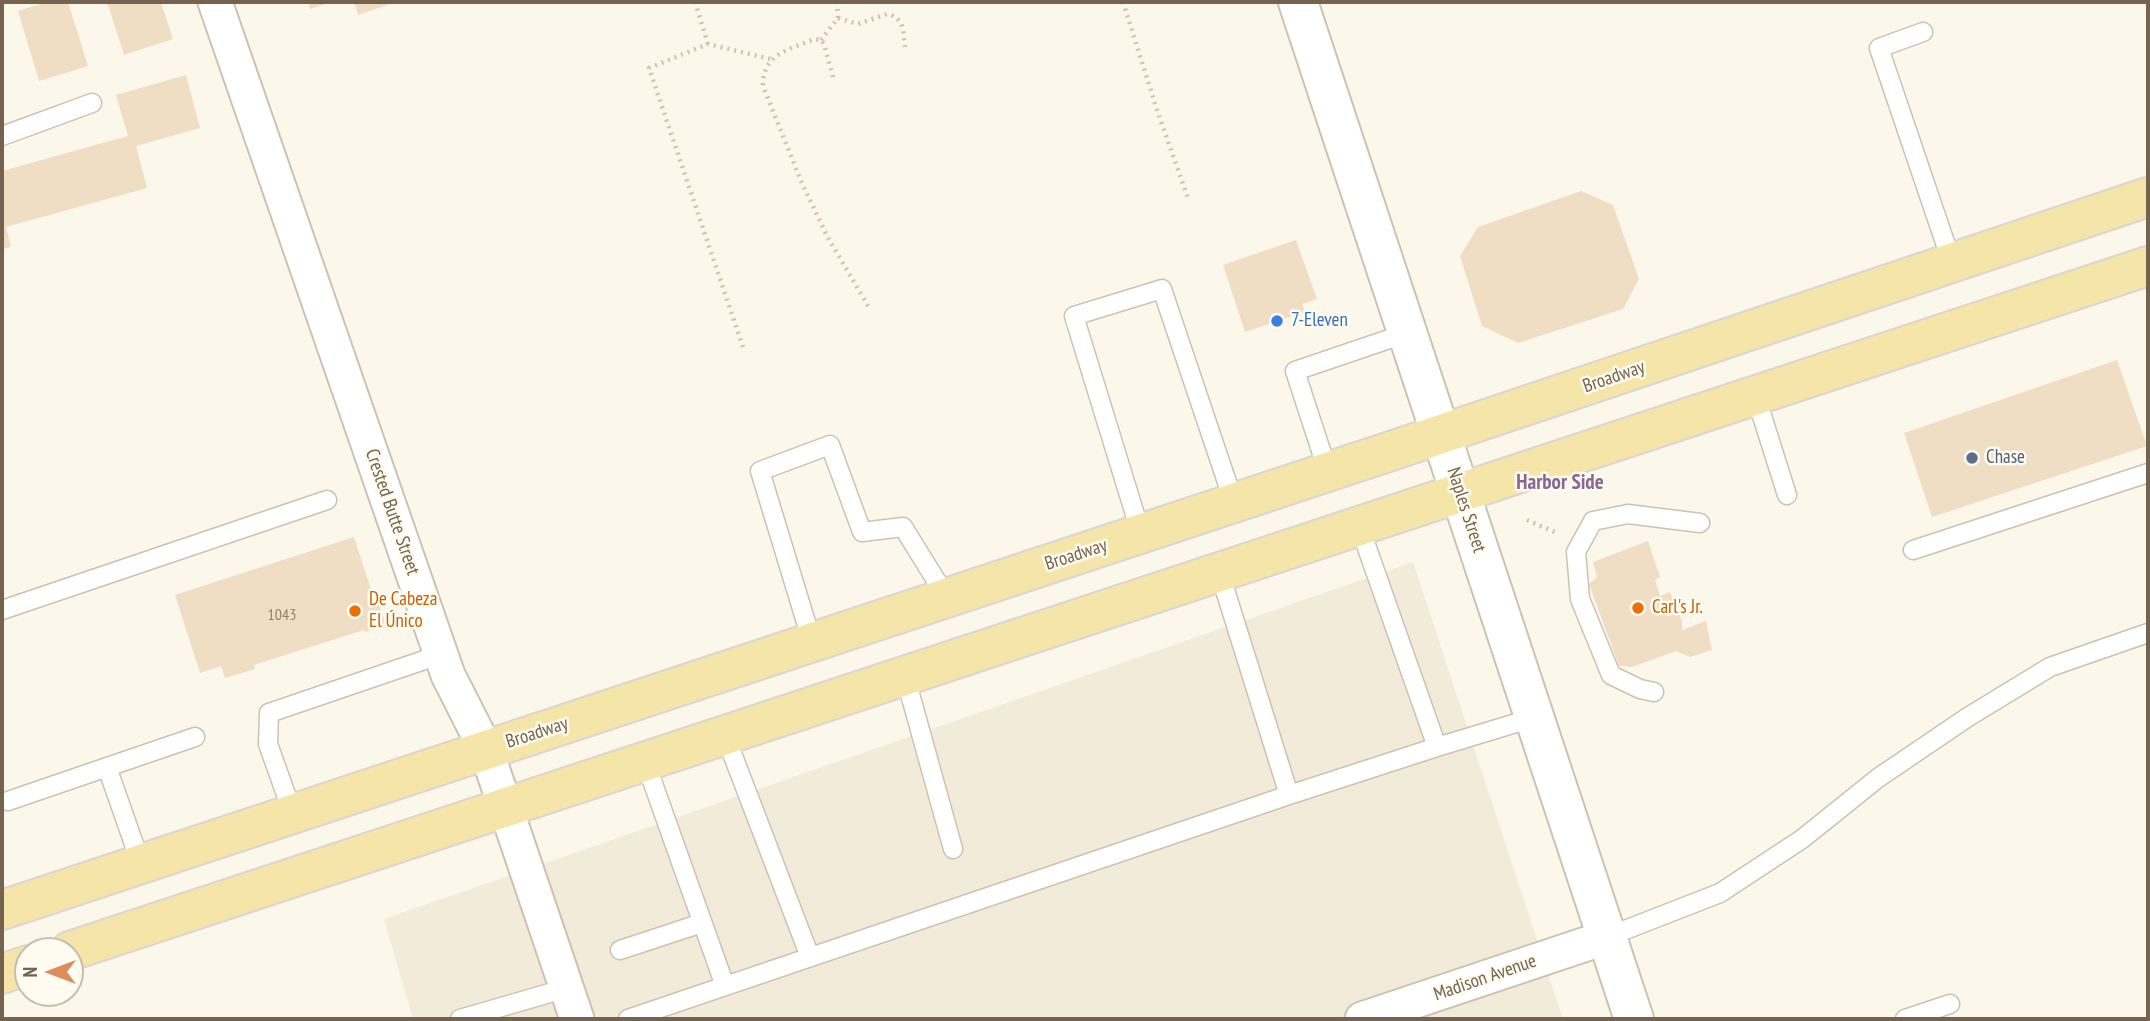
<!DOCTYPE html>
<meta charset="utf-8">
<style>
body{margin:0}
#map{position:relative;width:2150px;height:1021px;overflow:hidden;background:#fbf8eb;font-family:"PT Sans Narrow",sans-serif}
canvas{display:block}
.frame{position:absolute;inset:0;border:4px solid #75634f;pointer-events:none}
.north{position:absolute;left:14px;top:937px;width:70px;height:70px;box-sizing:border-box;background:#fefbf1;border:2px solid #c7beb0;border-radius:50%;rotate:270deg;font-size:19px;font-weight:700;line-height:28px;text-align:center;color:#75634f}
.north::after{content:'';display:block;margin:auto;width:24px;height:32px;background:#dc8d59;clip-path:polygon(50% 0,100% 100%,50% 72%,0 100%)}
</style>
<div id="map">
<canvas width="2150" height="1021"></canvas>
<div class="frame"></div>
<div class="north">N</div>
</div>
<script>
const context = document.querySelector('canvas').getContext('2d');
context.lineJoin = 'round';
function fillPath(path, color) { context.fillStyle = color; context.fill(path, 'evenodd'); }
function stroke(path, color, width, dash) { context.strokeStyle = color; context.lineWidth = width; context.lineCap = dash ? 'butt' : 'round'; context.setLineDash(dash || []); context.stroke(path); }
function drawText(font, color, halo, rows, align = 'center') {
  context.font = font + ' "PT Sans Narrow",sans-serif'; context.lineWidth = 5; context.setLineDash([]); context.textBaseline = 'middle'; context.strokeStyle = halo; context.fillStyle = color; for (const [text, x, y, turn = 0] of rows) {
    context.save(); context.translate(x, y); context.rotate((+turn || 0) * Math.PI / 180); context.textAlign = isNaN(turn) ? turn : align; if (halo) context.strokeText(text, 0, 0); context.fillText(text, 0, 0); context.restore();
  }
}
fillPath(new Path2D(`
 M1413 562 1563 1019H413L384 919Z`), '#f3ebda');
fillPath(new Path2D(`
 M47 2H68L88 66 39 81 18 11Z
 M107 2H161L173 39 124 55Z
 M308 2H332L310 9Z
 M354 2H396L358 15Z
 M186 75 200 128 136 146 147 188 6 227 11 247 2 249V171L128 136 116 95Z
 M1581 191 1613 205 1639 279 1623 309 1518 343 1482 326 1460 256 1478 227Z
 M1296 240 1317 299 1302 304 1305 312 1245 332 1223 265Z
 M2117 360 2147 446 1932 517 1904 433Z
 M354 537 376 605 379 604 386 625 365 632 364 630 254 665 255 669 225 678 221 666 200 673 175 595Z
 M1648 541 1660 577 1655 580 1660 596 1670 592 1682 621V630L1706 621 1712 650 1690 657 1676 651 1632 667 1619 666 1589 584 1597 577 1593 562Z`), '#efddc4');
const service = new Path2D(`
 M1923 32 1879 48 1952 263
 M2 136 92 103
 M1756 397 1787 495
 M1328 472 1295 371 1407 333
 M1141 534 1074 316 1162 289 1234 503
 M1913 550 2148 473
 M1220 574 1289 795 1437 747 1360 528
 M2 610 327 500
 M812 642 760 471 830 445 862 532 903 527 947 598
 M905 676 953 849
 M1654 692 1640 689 1611 675 1580 599 1576 552 1593 521 1628 514 1700 523
 M725 735 810 957
 M1437 747 1536 717
 M645 761 725 986
 M107 767 141 864
 M8 801 195 737
 M293 814 268 744 269 713 442 654
 M1607 937 1720 893 1802 839 1878 778 1968 717 2050 667 2148 633
 M620 950 702 923
 M460 1019 567 988
 M628 1019 1289 795
 M1905 1019 1950 1004`);
const minor = new Path2D(`
 M215 2 448 675 486 750 577 1019
 M1362 1019 1607 937`);
const tertiary = new Path2D(`
 M1298 2 1634 1019`);
const primary = new Path2D(`
 M2 910 1388 452 2148 197
 M70 951C762 720 1456 497 2148 266
 M2 974 28 965`);
stroke(service, '#cdc2b1', 21);
stroke(minor, '#cdc2b1', 37);
stroke(tertiary, '#cdc2b1', 42);
stroke(primary, '#dbd6d1', 42);
stroke(new Path2D(`
 M695 2 708 44
 M837 2 838 18
 M1123 2 1158 113 1189 201
 M821 40 838 18 858 24 887 14C905 18 903 32 905 47
 M833 77 824 44 821 40 815 39C790 49 762 54 763 86L801 181 827 236 868 306
 M743 347 649 68 708 44 771 59
 M1527 520 1557 533`), '#d4c0a7', 4.5, [2, 5]);
stroke(service, '#fff', 18);
stroke(minor, '#fff', 33);
stroke(tertiary, '#fff', 38);
stroke(primary, '#f5e5a9', 38);
for (const [x, y, r, color] of [
 [1277,321,7,"#3f7fe0"],
 [1972,458,7,"#5c6f8a"],
 [1638,608,7,"#e8710a"],
 [355,611,7,"#e8710a"]
]) { const dot = new Path2D(); dot.arc(x, y, r, 0, 2 * Math.PI); context.fillStyle = color; context.fill(dot); stroke(dot, '#fefbf1', 2.5); }
drawText('16px', '#94826c', null, [
 ["1043",282,615]
]);
drawText('19px', '#366cbe', '#fefbf1', [
 ["7-Eleven",1291,321]
], 'left');
drawText('19px', '#75634f', '#fefbf1', [
 ["Broadway",1614,377,-19],
 ["Naples Street",1466,510,72],
 ["Crested Butte Street",392,512,71],
 ["Broadway",1076,555,-18],
 ["Broadway",537,733,-18],
 ["Madison Avenue",1485,978,-19]
]);
drawText('19px', '#4e5e75', '#fefbf1', [
 ["Chase",1986,458]
], 'left');
drawText('19px', '#c56008', '#fefbf1', [
 ["De Cabeza",369,600],
 ["El Único",369,622],
 ["Carl's Jr.",1652,608]
], 'left');
drawText('bold 21px', '#8a6790', '#fefbf1', [
 ["Harbor Side",1560,483]
]);
</script>
